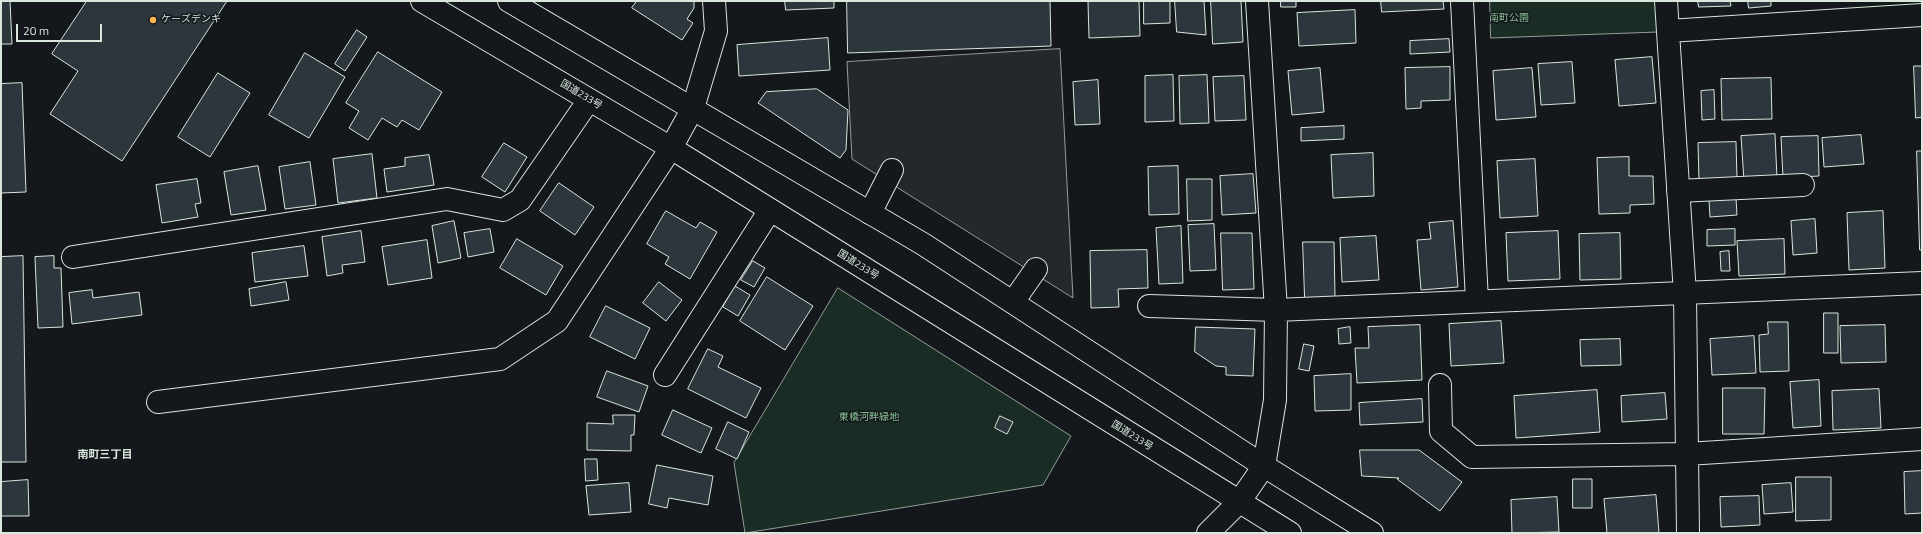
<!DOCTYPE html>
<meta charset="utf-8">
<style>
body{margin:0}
#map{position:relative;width:1923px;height:534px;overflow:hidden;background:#14181c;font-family:"Titillium Web",sans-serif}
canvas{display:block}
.frame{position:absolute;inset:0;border:2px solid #d8e6dc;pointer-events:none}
.scale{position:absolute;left:16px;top:24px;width:86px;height:18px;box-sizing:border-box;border:2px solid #d8e6dc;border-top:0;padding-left:5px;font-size:12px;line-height:14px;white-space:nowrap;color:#d8e6dc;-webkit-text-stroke:3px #14181c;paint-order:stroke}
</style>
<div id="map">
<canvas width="1923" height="534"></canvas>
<div class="frame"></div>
<div class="scale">20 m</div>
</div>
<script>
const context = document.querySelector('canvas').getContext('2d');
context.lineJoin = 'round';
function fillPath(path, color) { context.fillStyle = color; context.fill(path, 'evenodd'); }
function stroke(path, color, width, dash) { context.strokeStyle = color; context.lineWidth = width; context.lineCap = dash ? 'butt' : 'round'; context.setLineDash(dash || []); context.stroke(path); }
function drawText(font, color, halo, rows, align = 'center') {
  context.font = font + ' "Titillium Web","Noto Sans JP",sans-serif'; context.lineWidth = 3; context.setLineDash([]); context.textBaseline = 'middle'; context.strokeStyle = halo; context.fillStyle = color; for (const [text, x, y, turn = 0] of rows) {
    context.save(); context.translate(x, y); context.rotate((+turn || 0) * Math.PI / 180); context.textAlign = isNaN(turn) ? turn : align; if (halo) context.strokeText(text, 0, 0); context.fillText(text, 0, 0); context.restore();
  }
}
const green = new Path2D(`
 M1490 1H1657L1658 32 1491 38Z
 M838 288 1071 436 1043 485 745 533 734 463Z`);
fillPath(green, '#1a2d24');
stroke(green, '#939e99', 1);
const parking = new Path2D(`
 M1060 49 1073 298 852 159 847 62Z`);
fillPath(parking, '#24282b');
stroke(parking, '#939e99', 1);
const building = new Path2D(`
 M1 1H10L12 44H1Z
 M87 1H227L122 161 50 114 78 71 52 54Z
 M637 1H694V8L687 19 693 23 682 40 632 8Z
 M785 1H834V8L786 10Z
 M847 1H1050L1051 46 848 53Z
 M1139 1 1140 36 1089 38 1088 2Z
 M1144 1H1170V23L1144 24Z
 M1175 1H1204L1206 35 1177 32Z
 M1211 1H1241L1243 42 1213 44Z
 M1281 1H1296V7H1281Z
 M1381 1H1443L1444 9 1382 12Z
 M1698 1H1730L1731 6 1699 7Z
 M1748 1H1771V6L1749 8Z
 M1355 10 1356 43 1299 46 1297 13Z
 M357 30 367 37 345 71 335 64Z
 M828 38 830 70 739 76 737 45Z
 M1449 39 1450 52 1410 54V41Z
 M378 52 442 92 419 130 402 120 397 127 382 118 368 140 349 128 359 111 346 103Z
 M305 53 345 77 309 138 269 115Z
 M1652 57 1656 103 1619 106 1615 60Z
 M1572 62 1575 103 1541 105 1538 64Z
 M1914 66H1922V117L1916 118Z
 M1450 67V100L1421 101V108L1406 109 1405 68Z
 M1320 68 1324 112 1292 115 1288 71Z
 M1532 68 1536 117 1496 120 1493 71Z
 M218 73 250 93 210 157 178 137Z
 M1173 75 1174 121 1145 122V76Z
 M1207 75 1209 123 1180 124 1179 76Z
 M1244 76 1246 120 1215 121 1213 77Z
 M1771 78 1772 119 1722 120 1721 79Z
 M1098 80 1100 124 1075 125 1073 82Z
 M22 83 26 192 1 193V84Z
 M817 89 848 110 846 150 840 158 758 103 766 92Z
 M1714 90 1715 119 1702 120 1701 91Z
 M1344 126V139L1301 141V128Z
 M1775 134 1777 178 1744 181 1741 136Z
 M1861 135 1864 164 1824 167 1822 138Z
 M1818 136 1819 176 1783 178 1781 137Z
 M1736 142 1737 178 1699 180 1698 143Z
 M504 143 527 157 505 192 482 177Z
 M1917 151H1922V250H1920Z
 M1373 153 1374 196 1333 198 1331 155Z
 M372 154 377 198 338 203 333 159Z
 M429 155 434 185 387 192 384 169 405 166V158Z
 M1629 157V176H1653L1654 204 1630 205V213L1599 214 1597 158Z
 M1535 159 1538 216 1500 218 1497 161Z
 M310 162 316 205 285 209 279 167Z
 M258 166 266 210 231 215 224 172Z
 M1178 166 1179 214 1149 215 1148 167Z
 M1253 174 1256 213 1222 215 1220 176Z
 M197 179 201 203 195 204 198 217 162 223 156 185Z
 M1187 179H1212V220L1188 221Z
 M559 183 594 207 575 235 540 211Z
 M1736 198 1737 215 1710 217 1709 200Z
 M666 211 696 228 700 222 717 232 690 279 665 264 669 257 647 244Z
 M1883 211 1885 268 1849 270 1847 213Z
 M1815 219 1817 253 1793 255 1791 221Z
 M454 221 461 258 438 263 432 226Z
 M1453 221 1458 287 1421 290 1417 240 1431 239 1429 223Z
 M1214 224 1216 270 1190 271 1188 225Z
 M1181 226 1183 283 1159 284 1156 228Z
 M490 229 494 252 468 257 464 233Z
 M1735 229V245L1707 246V230Z
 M361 231 365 262 342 265 343 273 327 276 322 237Z
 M1558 231 1560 279 1508 281 1506 233Z
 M1221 233H1252L1254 289 1223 290Z
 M1620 233 1621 279 1580 280 1579 234Z
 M1376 236 1379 280 1342 282 1340 238Z
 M517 239 563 266 546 295 500 268Z
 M1784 239 1785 274 1739 276 1737 241Z
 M427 240 432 278 388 285 382 247Z
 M1303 242H1334L1335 297 1305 298Z
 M304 246 308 276 255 282 252 253Z
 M1147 250 1148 288 1118 289 1119 307 1091 308 1090 251Z
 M1729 251 1730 271H1721L1720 252Z
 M23 256 26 462H1V257Z
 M54 256V268H61L63 327 38 328 35 257Z
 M753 261 765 268 754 287 741 280Z
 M767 277 813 306 785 350 740 321Z
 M286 282 289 300 251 306 249 289Z
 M659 282 682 300 666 321 643 303Z
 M735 286 750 295 738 316 723 307Z
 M92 290 93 298 139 292 142 315 72 324 69 293Z
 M606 306 650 328 635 359 590 337Z
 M1824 313H1838V353H1824Z
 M1501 321 1504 363 1451 366 1449 324Z
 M1768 322H1788L1789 371 1760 372 1759 335 1768 334Z
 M1420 325 1422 380 1357 383 1355 348H1369L1368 327Z
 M1885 325 1886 362 1841 363 1840 326Z
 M1196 327 1255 329 1253 376 1226 375V367L1216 366 1195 352Z
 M1350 327 1351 343 1339 344 1338 329Z
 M1754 336 1756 373 1712 375 1710 339Z
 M1620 339 1621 365 1581 366 1580 340Z
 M1304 344 1314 346 1309 371 1299 369Z
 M708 349 723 356 718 367 761 388 746 418 688 389Z
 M607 371 648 386 639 412 597 397Z
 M1351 374V410L1315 411 1314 376Z
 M1819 380 1821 426 1793 428 1790 382Z
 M1723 388H1765L1764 434H1723Z
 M1879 389 1881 428 1833 430 1832 391Z
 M1597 390 1600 432 1516 438 1514 396Z
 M1665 393 1667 419 1622 422 1621 396Z
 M1422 399 1423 422 1360 425 1359 403Z
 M673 410 712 428 701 453 662 435Z
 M613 415H635L634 435H631V451L587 450V423L613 424Z
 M1000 416 1013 422 1007 434 995 428Z
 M728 422 749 432 737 459 716 449Z
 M1360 450H1419L1462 482 1440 511 1397 479 1399 478 1362 476Z
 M585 459H597L598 480 586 481Z
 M657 465 713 476 708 505 669 498 667 508 649 504Z
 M1922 471V513L1905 514 1904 472Z
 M1796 477H1831V520L1796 521Z
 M1573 479H1592V508H1573Z
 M28 480 29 516H1V482Z
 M629 483 631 512 589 515 586 486Z
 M1791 483 1793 512 1764 514 1762 485Z
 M1656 495 1659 533H1607L1604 499Z
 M1759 496 1760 525 1721 527 1720 497Z
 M1557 497 1559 532 1512 533 1511 500Z`);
fillPath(building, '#2c363c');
stroke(building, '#d8e6dc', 1);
const minor = new Path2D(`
 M1462 1 1477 301
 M1666 1 1685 294 1688 533
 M1668 31 1922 15
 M1678 191 1803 185
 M870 213 892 170
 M73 257 447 199 503 210 520 200 589 100
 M1013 302 1036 269
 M1149 306 1276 310 1922 283
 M665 375 770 210
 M1440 385 1441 431 1472 457 1687 454 1922 439
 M158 402 500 359 557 321 671 148 693 108 716 31 714 1
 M1208 533 1239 502 1264 466 1275 400 1276 310 1257 1`);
const highway = new Path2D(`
 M422 1 671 148 1290 533
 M509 1 923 244 1264 466 1372 533`);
stroke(minor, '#d8e6dc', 24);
stroke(highway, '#d8e6dc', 24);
stroke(minor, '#14181c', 22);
stroke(highway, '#14181c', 22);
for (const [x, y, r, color] of [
 [153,20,4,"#ffb74d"]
]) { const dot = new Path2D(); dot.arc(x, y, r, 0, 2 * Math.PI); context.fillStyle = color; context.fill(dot); stroke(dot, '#14181c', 1.5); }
drawText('10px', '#8ac095', '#14181c', [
 ["南町公園",1509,19],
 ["東橋河畔緑地",869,418]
]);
drawText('10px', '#d8e6dc', '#14181c', [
 ["ケーズデンキ",161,20]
], 'left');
drawText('10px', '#d8e6dc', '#14181c', [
 ["国道233号",581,95,31],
 ["国道233号",858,265,32],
 ["国道233号",1132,436,32]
]);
drawText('bold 11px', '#d8e6dc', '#14181c', [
 ["南町三丁目",105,455]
]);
</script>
